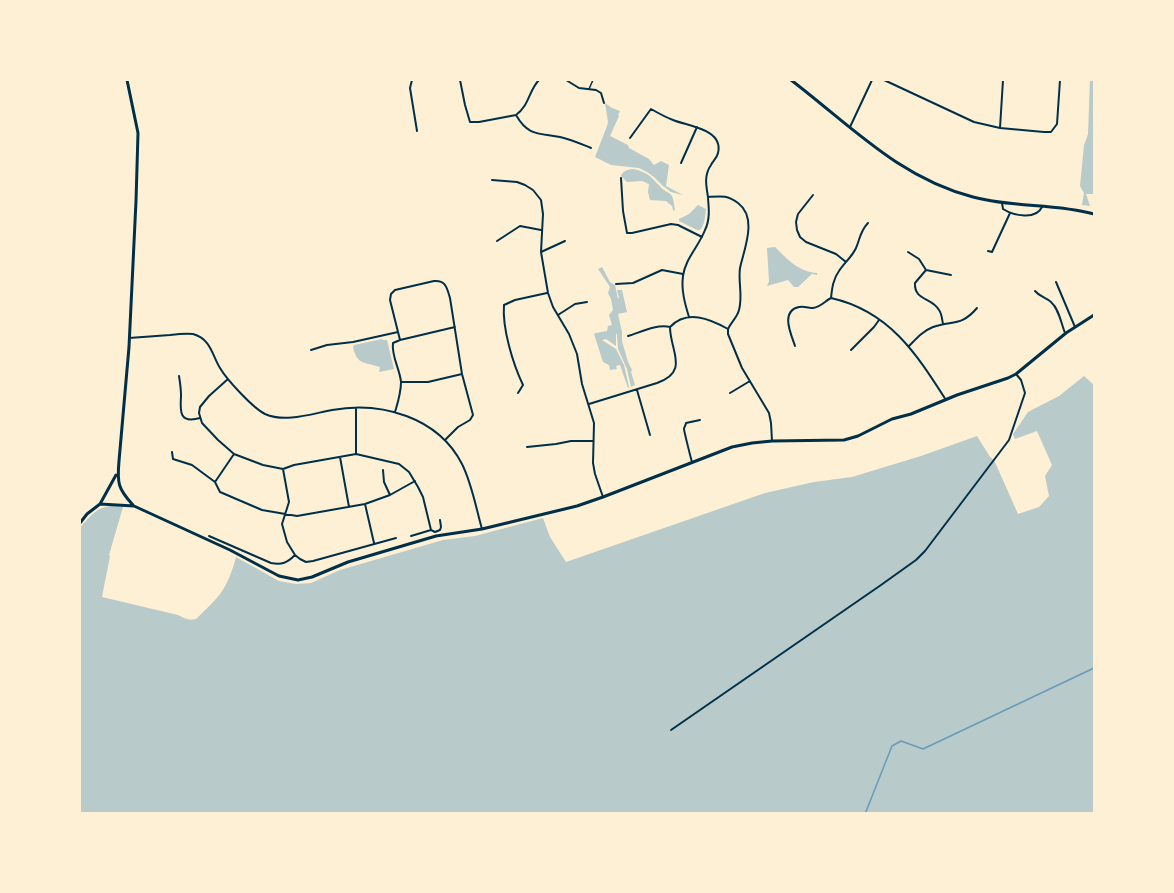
<!DOCTYPE html>
<style>
body{margin:0}
#map{position:relative;width:1174px;height:893px;overflow:hidden;background:#fdf0d5;font-family:"Work Sans",sans-serif}
canvas{display:block}
.frame{position:absolute;inset:0;border:81px solid #fdf0d5;pointer-events:none}
</style>
<div id="map">
<canvas width="1174" height="893"></canvas>
<div class="frame"></div>
</div>
<script>
const context = document.querySelector('canvas').getContext('2d');
context.lineJoin = 'round';
function fillPath(path, color) { context.fillStyle = color; context.fill(path, 'evenodd'); }
function stroke(path, color, width, dash) { context.strokeStyle = color; context.lineWidth = width; context.lineCap = dash ? 'butt' : 'round'; context.setLineDash(dash || []); context.stroke(path); }
fillPath(new Path2D(`
 M1090 80H1094V194H1086L1090 206 1082 205 1084 193 1080 186 1084 145 1088 134Z
 M605 103 612 108 620 111 618 115 619 116 610 136 628 145 629 148 649 159 654 165 661 161 669 165 666 186 683 195 671 192 663 186 654 177 647 172 639 168 611 165 595 157 607 126 608 122Z
 M632 169C651 172 652 180 664 190 669 194 668 191 672 196 674 201 674 206 675 211L673 210 672 206 666 201 650 200 648 192 649 184 642 181 627 182 621 176C623 171 627 170 632 169Z
 M698 205 706 209C705 216 705 225 700 230H697L679 221V219L689 214Z
 M775 247C787 259 799 272 817 273V275L812 274 798 287H794L788 280 767 286 769 281 767 248Z
 M602 267 610 282 615 285 618 299 619 298 617 290H622L627 312 618 314 622 332V341L628 362 632 370 631 372 635 385 631 387 627 369 618 349 617 335 616 333V346L606 339 602 340 616 349 624 365 629 387 628 388 620 365 616 366 617 369 610 370 609 365 603 362 594 334 596 333 607 331 608 326 612 325 609 315 613 310 611 299 608 293 610 287 598 269Z
 M382 339 383 340H387L394 369 379 372 380 367C364 362 357 365 353 347L354 345Z
 M1084 376 1094 385V813L80 814V528C93 513 100 503 123 507L109 555 110 556 102 597 178 615C184 618 189 621 196 619 220 596 227 590 236 557L279 581 296 584 311 583 340 570 443 540 475 536 543 518 550 537 566 562 765 493 814 482 852 477 921 456 977 436 990 457 994 460 1018 514 1039 507 1049 496 1045 476 1052 465 1037 431 1015 439 1013 434 1028 412 1059 396Z`), '#b9caca');
stroke(new Path2D(`
 M865 814 892 746 901 741 923 749 1094 668`), '#669bbc', 1.5);
stroke(new Path2D(`
 M589 89 593 80`), '#003049', 1.5);
stroke(new Path2D(`
 M412 80 410 88 417 131
 M460 80 465 105 470 122H479L516 115C529 106 529 90 539 80
 M566 80 579 88 596 90 601 93 604 103
 M884 80 974 122 1000 128 1044 132H1051L1057 124 1060 80
 M516 115C528 136 538 133 560 137 570 139 581 144 591 148
 M850 127 872 80
 M1000 128 1003 80
 M630 138 651 109C658 113 665 117 673 120 687 126 724 129 718 153 717 158 713 161 711 165 704 175 706 185 708 197 722 196 727 195 738 203 758 218 744 249 740 268 738 282 743 296 739 310 737 318 731 322 728 329
 M681 163 697 127
 M621 178 623 211 627 233H632L671 224 678 225 702 237
 M492 180 517 182 525 185 533 190 541 200 543 214 541 252 548 293 553 307 569 334 577 354 582 384 594 423 593 463 595 474 603 497
 M813 195 798 214 796 222 797 230 800 237 806 242 836 254 846 262
 M1002 203 1003 209C1014 216 1036 220 1042 207
 M497 241 520 226 541 230
 M988 251 992 252 1010 213
 M541 252 565 241
 M908 252 919 259 926 270
 M1056 282 1075 327
 M616 284 633 283 662 270 683 274
 M1035 291C1040 297 1045 297 1051 302 1059 309 1061 323 1065 333
 M831 298C832 289 833 279 839 271 844 263 852 257 856 248 860 239 860 231 868 223
 M558 315 575 304 587 302
 M689 317C685 304 681 290 683 276 685 259 699 246 705 230 710 220 709 209 708 198
 M943 324C942 320 942 314 939 310 932 297 914 301 915 283L926 270 951 275
 M628 336C641 332 657 324 670 327 687 309 710 319 728 329V334L742 368 769 413 771 423 772 441
 M129 338C143 337 157 336 170 335 178 334 186 333 193 334 211 339 212 355 220 368 227 380 253 408 265 414 285 423 311 414 332 410 381 401 438 417 462 464 472 484 476 508 482 529
 M400 340 390 300 391 294 395 290 434 281C446 280 447 288 450 298L462 374 473 415 470 420 458 427 446 439
 M795 346C791 334 780 311 799 307 804 306 809 308 813 308 821 307 825 301 831 298 889 311 916 353 946 400
 M909 346C917 338 923 331 933 327 952 320 961 327 977 308
 M311 350 327 345 353 342 398 332
 M851 350 874 327 879 320
 M179 376C180 382 181 389 181 396 180 411 179 424 200 418
 M228 379 209 396 200 407 199 413 202 423 218 440 234 454 263 465 283 469 294 465 356 454 399 464 409 472 418 487 423 497 431 530 435 532 440 530 441 527 440 520
 M401 382H428L462 374
 M637 390 650 435
 M518 393 523 385C513 364 502 328 504 305L515 300 547 293
 M730 393 750 381
 M589 404 657 383C690 371 670 351 670 327
 M395 412C398 402 401 393 401 382 400 369 391 356 393 343L400 340 455 327
 M527 447 556 444 571 441H593
 M172 452 173 459 192 465 215 482
 M234 454 215 482 220 492 262 510 297 516 365 504 390 495 415 481
 M356 454V409
 M340 457 349 507
 M692 462C691 459 684 431 684 429 684 427 686 425 686 423L700 420
 M283 469 289 502 282 524 287 542 295 555 300 559 306 562 313 561 396 538
 M383 470 384 482 390 495
 M365 504 374 543
 M209 536 271 563C282 565 287 563 295 555
 M411 536 431 530
 M671 730 881 585 916 560 925 551 1009 440 1025 393 1021 380 1016 374`), '#003049', 2);
stroke(new Path2D(`
 M127 80 138 133 136 201 129 347 119 461C117 483 118 489 133 505
 M100 504 134 506 230 550 279 576 298 580 312 577 348 562 436 536 482 529 577 506 603 497 732 447 752 443 772 441 844 440 858 436 892 419 911 414 957 395 1008 378 1016 374 1066 333 1094 315
 M80 523 87 514 100 504 116 475`), '#003049', 3);
stroke(new Path2D(`
 M791 80C850 125 899 178 973 197 1013 208 1055 203 1094 214`), '#003049', 3);
</script>
